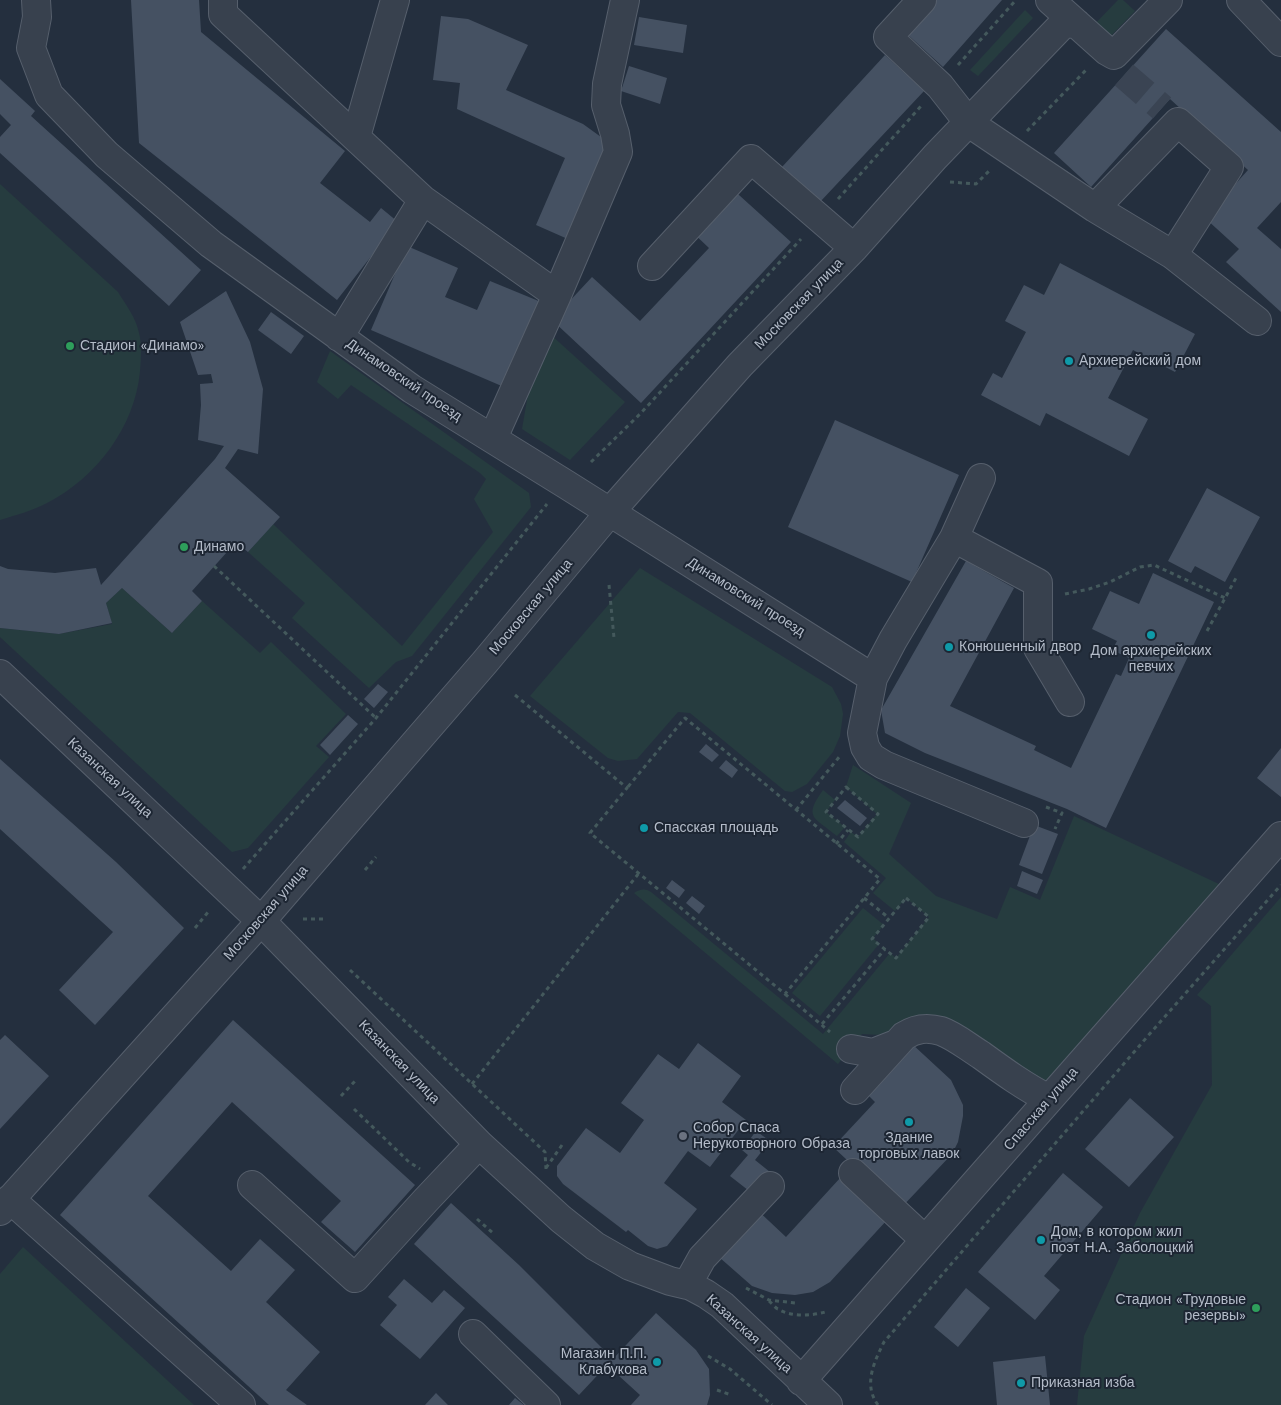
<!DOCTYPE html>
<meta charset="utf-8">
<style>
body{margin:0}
canvas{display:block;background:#242f3e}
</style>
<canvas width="1281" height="1405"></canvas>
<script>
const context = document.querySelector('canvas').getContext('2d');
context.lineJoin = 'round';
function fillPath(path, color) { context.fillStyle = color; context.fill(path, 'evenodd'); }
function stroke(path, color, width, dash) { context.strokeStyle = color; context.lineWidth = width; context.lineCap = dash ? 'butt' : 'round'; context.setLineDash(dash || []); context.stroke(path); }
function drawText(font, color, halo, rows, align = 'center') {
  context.font = font + ' "Work Sans",sans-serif'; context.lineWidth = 4; context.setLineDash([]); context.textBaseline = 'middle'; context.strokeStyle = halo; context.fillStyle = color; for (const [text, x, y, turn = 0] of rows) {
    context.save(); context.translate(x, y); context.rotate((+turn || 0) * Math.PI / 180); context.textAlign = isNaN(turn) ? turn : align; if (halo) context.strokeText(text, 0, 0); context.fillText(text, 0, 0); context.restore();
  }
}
fillPath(new Path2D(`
 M1118 0H1123L1135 11 1105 42 1090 29Z
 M1025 10 1033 18 978 76 970 70Z
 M0 184 118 292C126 305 136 318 139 333 142 344 141 359 140 371 135 427 96 478 47 503 32 511 16 515 0 520Z
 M550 334 625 402 570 460 522 429 530 383Z
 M330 351 529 493 531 507 412 656 396 662 369 688 292 618 305 603 248 552 273 524 402 646 493 532 474 499 486 479 480 473 351 385 338 399 317 382Z
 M640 568 832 687 841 704 843 714 840 736 833 752 807 784 792 792 785 791 690 713 678 712 637 759 618 761 608 758 530 696Z
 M122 588 172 633 202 601 260 653 271 642 346 714 316 746 329 757 248 848 232 852 0 637V628L59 634 112 624 106 603Z
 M853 765 911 803 889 854 936 896 997 919 1010 887 1040 900 1074 816 1221 885 1052 1078 1043 1083 951 1027 896 1029 881 1035 862 1034 838 1064 634 893C640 889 645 888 651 892L823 1034 890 953 896 958 929 917 906 898 895 911 873 893 886 878 844 842 851 832 858 837 877 814 846 787Z
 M823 790 835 800 826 812 845 827 837 836C814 817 803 818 823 790Z
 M1281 897V1405H1077L1084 1336 1140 1213 1212 1085 1211 1006 1197 995Z
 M863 908 884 925 873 938 879 944 820 1016 792 993Z
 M23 1247 194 1405H0V1274Z`), '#263c3f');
fillPath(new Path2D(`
 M131 0H199L201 32 345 151 320 183 370 222 381 208 398 222 337 300 139 143Z
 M937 0H1002L943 67 907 34Z
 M441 16 468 19 528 45 506 90 583 124 601 137 606 159 570 240 536 225 565 158 457 109 460 83 433 80Z
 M639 17 687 25 683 53 634 45Z
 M1166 29 1281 132V202L1257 228 1281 249V312L1226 262 1239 249 1205 218 1248 170 1170 99 1091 187 1054 153Z
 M885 55 924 91 820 202 782 167Z
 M629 66 667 78 660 104 621 91Z
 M0 79 35 111 31 116 201 270 169 306 0 153V137L11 125 0 114Z
 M729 186 791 242 641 403 552 320 592 277 640 321 709 248 689 229Z
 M407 246 458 268 445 297 477 310 490 281 541 302 504 387 371 330Z
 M1060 263 1195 334 1175 372 1133 350 1108 398 1148 419 1129 456 1046 413 1040 426 981 395 993 373 1002 378 1026 332 1005 321 1024 285 1044 295Z
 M226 291 250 342 263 389 258 454 238 449 225 468 280 517 248 552 236 542 192 591 202 601 172 633 122 588 106 603 112 623 59 634 0 628V566L8 569 55 573 96 568 101 585 215 459 224 446 198 440 201 405 200 384 213 383 211 374 198 375 180 322Z
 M271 312 304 336 291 354 258 330Z
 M835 420 959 475 912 582 788 527Z
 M1207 488 1260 517 1225 582 1195 566 1191 573 1168 561Z
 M966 561 1014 588 950 706 1036 746 1034 750 1071 768 1116 674 1121 676 1129 658 1112 650 1117 641 1092 629 1110 591 1139 604 1153 573 1214 602 1106 828 1067 809 925 753 885 733 881 710Z
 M378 684 388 692 374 708 364 699Z
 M348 715 358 724 330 755 320 745Z
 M706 744 719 755 712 762 699 752Z
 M1281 748V797L1257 778Z
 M0 759 116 862 184 928 95 1025 59 990 113 932 0 829Z
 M726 760 738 770 732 778 719 768Z
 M845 800 867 818 860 826 837 808Z
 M1034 825 1058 834 1042 874 1019 865Z
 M1022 871 1043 880 1037 894 1017 886Z
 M672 880 685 890 679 898 666 888Z
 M692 896 705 906 699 914 686 903Z
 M233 1020 415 1185 355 1252 321 1222 341 1201 232 1102 148 1196 231 1271 260 1239 295 1270 266 1302 320 1352 286 1390 307 1405H269L60 1215Z
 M5 1035 49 1076 0 1129V1040Z
 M698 1043 741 1076 722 1102 746 1120 710 1167 688 1151 664 1183 697 1209 667 1246 657 1249 648 1246 628 1230 626 1232 563 1184 557 1176V1166L586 1128 620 1153 644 1120 621 1103 658 1054 679 1069Z
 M911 1043 951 1080 963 1105V1116L958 1142 952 1154 900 1209 833 1147 875 1102 865 1092Z
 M1130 1098 1174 1137 1129 1187 1085 1149Z
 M756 1131 770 1141 755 1160 770 1172 753 1194 730 1176 748 1155 742 1150Z
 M1063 1173 1103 1207 1044 1276 1060 1290 1035 1320 978 1272Z
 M841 1177 887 1220 830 1282 813 1292 795 1295 772 1293 752 1286 711 1250 753 1206 786 1237Z
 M451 1203 519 1265 613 1359 656 1313 696 1350 709 1369 710 1395 707 1405H631L640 1395 607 1365 579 1395 414 1244Z
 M404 1279 432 1303 444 1290 465 1308 420 1359 380 1325 397 1305 388 1297Z
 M966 1288 990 1308 958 1347 934 1327Z
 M1045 1356 1050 1405H997L993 1362Z
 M436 1393 448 1405H425Z
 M515 1398 524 1405H509Z`), '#455162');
stroke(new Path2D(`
 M1124 75 1162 108`), '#3a4453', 28, [28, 14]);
const minor = new Path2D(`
 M36 0 37 17 31 48 49 95 107 155 211 244 412 389 567 485 873 678
 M223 0V14L423 200 339 337
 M922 0 888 37 940 86 969 123 1095 208 1173 255 1257 321
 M1050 0 1107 51 1114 55 1168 0
 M1241 0 1281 42
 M356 137 395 0
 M423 200 557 295 493 438
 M1095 208 1178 122 1229 167 1173 255
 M652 266 751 159 854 248
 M557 295 618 152 615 134 606 105 607 84 625 0
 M981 478 954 538 893 640 873 678 862 733 865 747 871 757 884 765 1024 823
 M954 538 1038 583V648L1070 702
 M0 674 261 921 479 1144 561 1219 595 1246 630 1266 670 1281 691 1286 706 1294 722 1305 828 1405
 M851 1049 873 1053 896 1044
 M855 1090 904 1036C916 1028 927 1027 941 1031 955 1036 968 1047 981 1055 1003 1071 1025 1087 1049 1099
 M853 1173 925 1240
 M252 1185 355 1278 426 1200 479 1144
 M10 1199 241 1405
 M0 1211 261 921 485 662 610 512 740 365 854 248 935 157 1064 23 1077 24
 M687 1285 702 1258 770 1186
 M473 1334 546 1405
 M801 1381 1281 836`);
stroke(minor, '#565f6c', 30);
stroke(new Path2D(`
 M958 65 1016 0
 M1027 131 1087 69
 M950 182 976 184 990 170
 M838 199 922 105
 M591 462 641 413 801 239
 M214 566 376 718
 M609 585 614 638
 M1065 594 1089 589 1110 582 1140 567 1154 565 1225 598
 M1207 631 1236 578
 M515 695 627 788 590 833 785 994 880 879 685 718 627 788
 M846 787 878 814 858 837 826 812Z
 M1046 807 1062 813 1055 829
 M796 810 840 756
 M836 844 848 830
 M243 869 376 718 547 504
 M365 870 376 857
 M864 898 889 918
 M906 898 929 917 896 958 872 939Z
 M303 919H323
 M195 928 209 911
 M350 970 545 1152 546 1169
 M785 994 830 1032
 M822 1024 885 949
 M472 1084 639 873
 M341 1096 356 1080
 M354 1109 409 1162 420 1169
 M546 1168 562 1145
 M477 1219 494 1234
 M746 1288 769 1300 795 1303
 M769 1301C772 1303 775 1308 778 1309 791 1317 811 1316 825 1312
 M708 1356 730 1369 772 1405
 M717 1390 731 1395
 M878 1405C863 1385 874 1362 884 1342L1147 1037 1281 885`), '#44595c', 3, [4, 4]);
stroke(minor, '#38414e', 28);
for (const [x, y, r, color] of [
 [70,346,5,"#2e9e5b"],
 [1069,361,5,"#0f9aa8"],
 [184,547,5,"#2e9e5b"],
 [1151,635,5,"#0f9aa8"],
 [949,647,5,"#0f9aa8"],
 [644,828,5,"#0f9aa8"],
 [909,1122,5,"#0f9aa8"],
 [683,1136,5,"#6b7280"],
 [1041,1240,5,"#0f9aa8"],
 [1256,1308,5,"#2e9e5b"],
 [657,1362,5,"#0f9aa8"],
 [1021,1383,5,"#0f9aa8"]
]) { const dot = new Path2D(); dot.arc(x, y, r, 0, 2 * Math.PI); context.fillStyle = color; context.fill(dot); stroke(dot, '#1d2633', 2); }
drawText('14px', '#b4bcc9', '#1d2633', [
 ["Московская улица",799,304,-46],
 ["Динамовский проезд",404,380,34],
 ["Динамовский проезд",746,597,32],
 ["Московская улица",531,607,-50],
 ["Казанская улица",110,778,43],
 ["Московская улица",266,913,-49],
 ["Казанская улица",399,1062,46],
 ["Спасская улица",1041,1109,-49],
 ["Казанская улица",749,1334,42]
]);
drawText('14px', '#b4bcc9', '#1d2633', [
 ["Стадион «Динамо»",80,346],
 ["Архиерейский дом",1079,361],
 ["Динамо",194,547],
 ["Конюшенный двор",959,647],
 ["Дом архиерейских",1151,651,"center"],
 ["певчих",1151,667,"center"],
 ["Спасская площадь",654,828],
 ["Собор Спаса",693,1128],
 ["Нерукотворного Образа",693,1144],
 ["Здание",909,1138,"center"],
 ["торговых лавок",909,1154,"center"],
 ["Дом, в котором жил",1051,1232],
 ["поэт Н.А. Заболоцкий",1051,1248],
 ["Стадион «Трудовые",1246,1300,"right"],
 ["резервы»",1246,1316,"right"],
 ["Магазин П.П.",647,1354,"right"],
 ["Клабукова",647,1370,"right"],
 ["Приказная изба",1031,1383]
], 'left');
</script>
